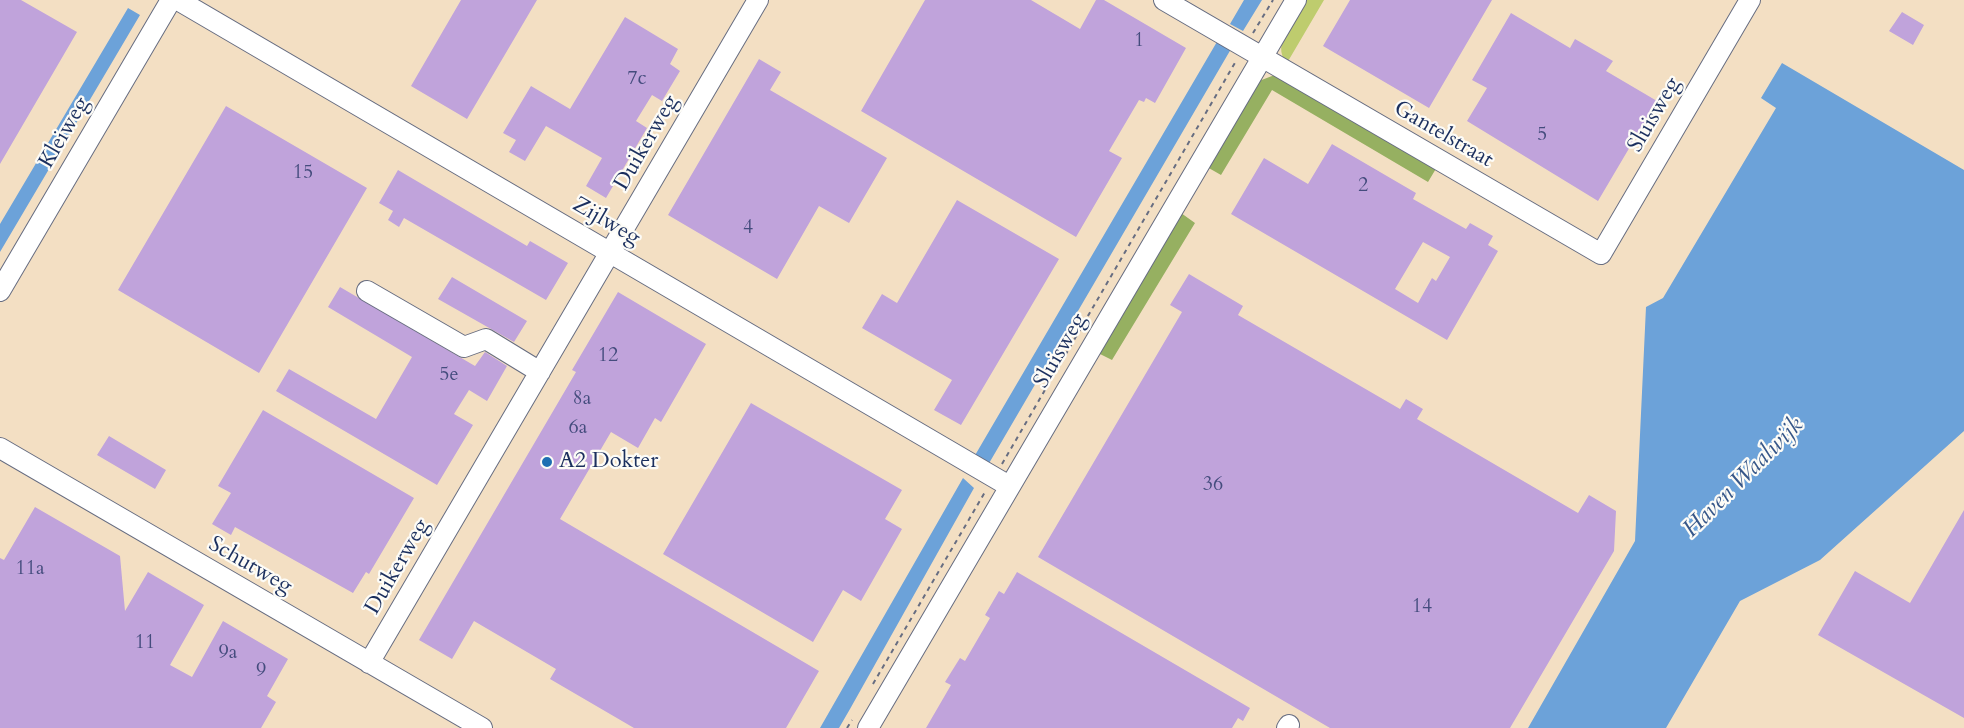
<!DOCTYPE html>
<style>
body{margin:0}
canvas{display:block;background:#f3dfc3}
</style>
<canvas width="1964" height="728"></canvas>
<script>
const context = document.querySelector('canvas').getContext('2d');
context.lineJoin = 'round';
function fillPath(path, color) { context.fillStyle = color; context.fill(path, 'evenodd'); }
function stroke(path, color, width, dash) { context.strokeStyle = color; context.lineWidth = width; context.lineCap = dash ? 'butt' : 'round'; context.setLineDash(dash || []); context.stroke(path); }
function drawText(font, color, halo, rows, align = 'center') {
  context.font = font + ' Cardo,serif'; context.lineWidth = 4.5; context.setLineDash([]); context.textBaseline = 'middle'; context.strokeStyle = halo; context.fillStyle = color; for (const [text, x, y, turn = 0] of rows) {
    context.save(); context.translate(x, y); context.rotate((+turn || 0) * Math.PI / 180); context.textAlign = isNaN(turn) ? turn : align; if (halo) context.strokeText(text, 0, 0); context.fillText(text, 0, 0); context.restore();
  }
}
fillPath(new Path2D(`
 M1305 0H1324L1287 63C1270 45 1295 18 1305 0Z`), '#becc6e');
fillPath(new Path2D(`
 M1272 76H1279L1437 167 1428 182 1272 90 1221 175 1207 167 1259 81Z
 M1181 213 1195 223 1112 360 1098 353Z`), '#96b061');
fillPath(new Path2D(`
 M1244 0H1262L1243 31 1230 24Z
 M128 8 140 15 0 252V224Z
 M1218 40 1231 49 988 465 974 457Z
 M1782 63 1964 170V431L1820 560 1740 601 1666 728H1528L1635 541 1646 307 1663 298 1776 108 1761 98Z
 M963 478 974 488 850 709 839 728H820Z`), '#6ca2d9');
fillPath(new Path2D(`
 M0 0H21L77 32 0 164Z
 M461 0H537L467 119 411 86Z
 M925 0H1031L1080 29 1096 0H1104L1186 48 1155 103 1146 98 1144 102 1139 100 1109 151 1122 158 1076 237 861 111Z
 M1350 0H1492L1429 108 1323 46Z
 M1902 12 1924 25 1913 45 1889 31Z
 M1511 13 1570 48 1575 39 1613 61 1606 71 1657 101 1598 201 1467 121 1487 88 1472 80Z
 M625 17 678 49 670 64 680 71 662 101 652 95 636 121 647 128 606 198 586 186 602 158 546 126 525 161 509 152 516 140 503 133 531 86 570 109Z
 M759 59 781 72 770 90 887 158 849 223 819 206 777 279 668 215Z
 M226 106 367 188 259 373 118 290Z
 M1332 144 1416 193 1413 199 1466 229 1470 223 1493 236 1488 245 1498 251 1447 340 1231 214 1264 158 1308 184ZM1423 242 1450 257 1436 281 1432 278 1418 303 1395 289Z
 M398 170 527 246 530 241 568 263 546 300 404 218 399 227 388 220 393 211 379 203Z
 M957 200 1059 259 961 425 934 410 952 380 862 328 882 294 897 303Z
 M1189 274 1243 306 1238 315 1400 409 1406 399 1423 409 1417 419 1578 513 1589 495 1616 511 1614 551 1510 728H1330L1038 557 1182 312 1170 305Z
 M452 277 527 321 514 342 438 299Z
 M340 287 475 366 485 352 507 366 487 401 469 390 454 414 473 425 437 485 276 391 289 369 376 419 412 357 328 307Z
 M618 292 706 344 661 422 655 418 638 448 611 432 560 519 819 671 786 728H634L550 679 556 669 474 621 452 659 419 640 576 372 572 370Z
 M751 403 902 490 885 519 902 529 861 601 843 590 813 642 663 554Z
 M263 410 414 498 369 574 366 572 353 593 235 527 231 535 212 524 231 493 218 486Z
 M109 436 166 470 155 489 97 455Z
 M35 507 120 556 125 611 148 572 204 605 170 665 192 677 223 621 288 659 267 696 276 702 261 728H0V558L4 560Z
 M1964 510V718L1818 635 1855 571 1910 603Z
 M1017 572 1250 708 1243 721 1238 718 1232 728H926L951 685 945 682 960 658 965 661 990 618 985 615 999 591 1004 594Z`), '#c0a3db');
const minor = new Path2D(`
 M178 0 1009 486
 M1164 0 1601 254 1750 0
 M0 291 171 0
 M367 291 464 347 486 339 540 372
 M0 448 482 728
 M369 663 758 0
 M868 728 1296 0
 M1287 728 1289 725`);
stroke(minor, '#676d81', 22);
stroke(new Path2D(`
 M1253 33 1273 0
 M1002 464 1236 61
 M873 684 985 492
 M847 728 852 720`), '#676d81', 2, [4.5, 4.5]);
stroke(minor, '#fff', 20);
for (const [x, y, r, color] of [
 [547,462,6,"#1f6fb2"]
]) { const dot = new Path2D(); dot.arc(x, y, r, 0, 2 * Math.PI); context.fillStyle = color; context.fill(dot); stroke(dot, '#fdfcf7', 2); }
drawText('20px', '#444c7d', null, [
 ["1",1139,41],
 ["7c",637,79],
 ["5",1542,135],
 ["15",303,173],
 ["2",1363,186],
 ["4",748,228],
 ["12",608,356],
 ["5e",449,375],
 ["8a",582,399],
 ["6a",578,428],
 ["36",1213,485],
 ["11a",30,569],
 ["14",1422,607],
 ["11",145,643],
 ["9a",228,653],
 ["9",261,671]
]);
drawText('22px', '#1b2f5e', '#fdfcf7', [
 ["Sluisweg",1655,115,-60],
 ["Kleiweg",65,133,-60],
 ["Gantelstraat",1443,135,30],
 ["Duikerweg",647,143,-60],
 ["Zijlweg",606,222,30],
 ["Sluisweg",1061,351,-60],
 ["Schutweg",250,566,30],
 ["Duikerweg",398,567,-60]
]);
drawText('22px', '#1b2f5e', '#fdfcf7', [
 ["A2 Dokter",559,462]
], 'left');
drawText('italic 24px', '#375789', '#fdfcf7', [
 ["Haven Waalwijk",1744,478,-45]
]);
</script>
